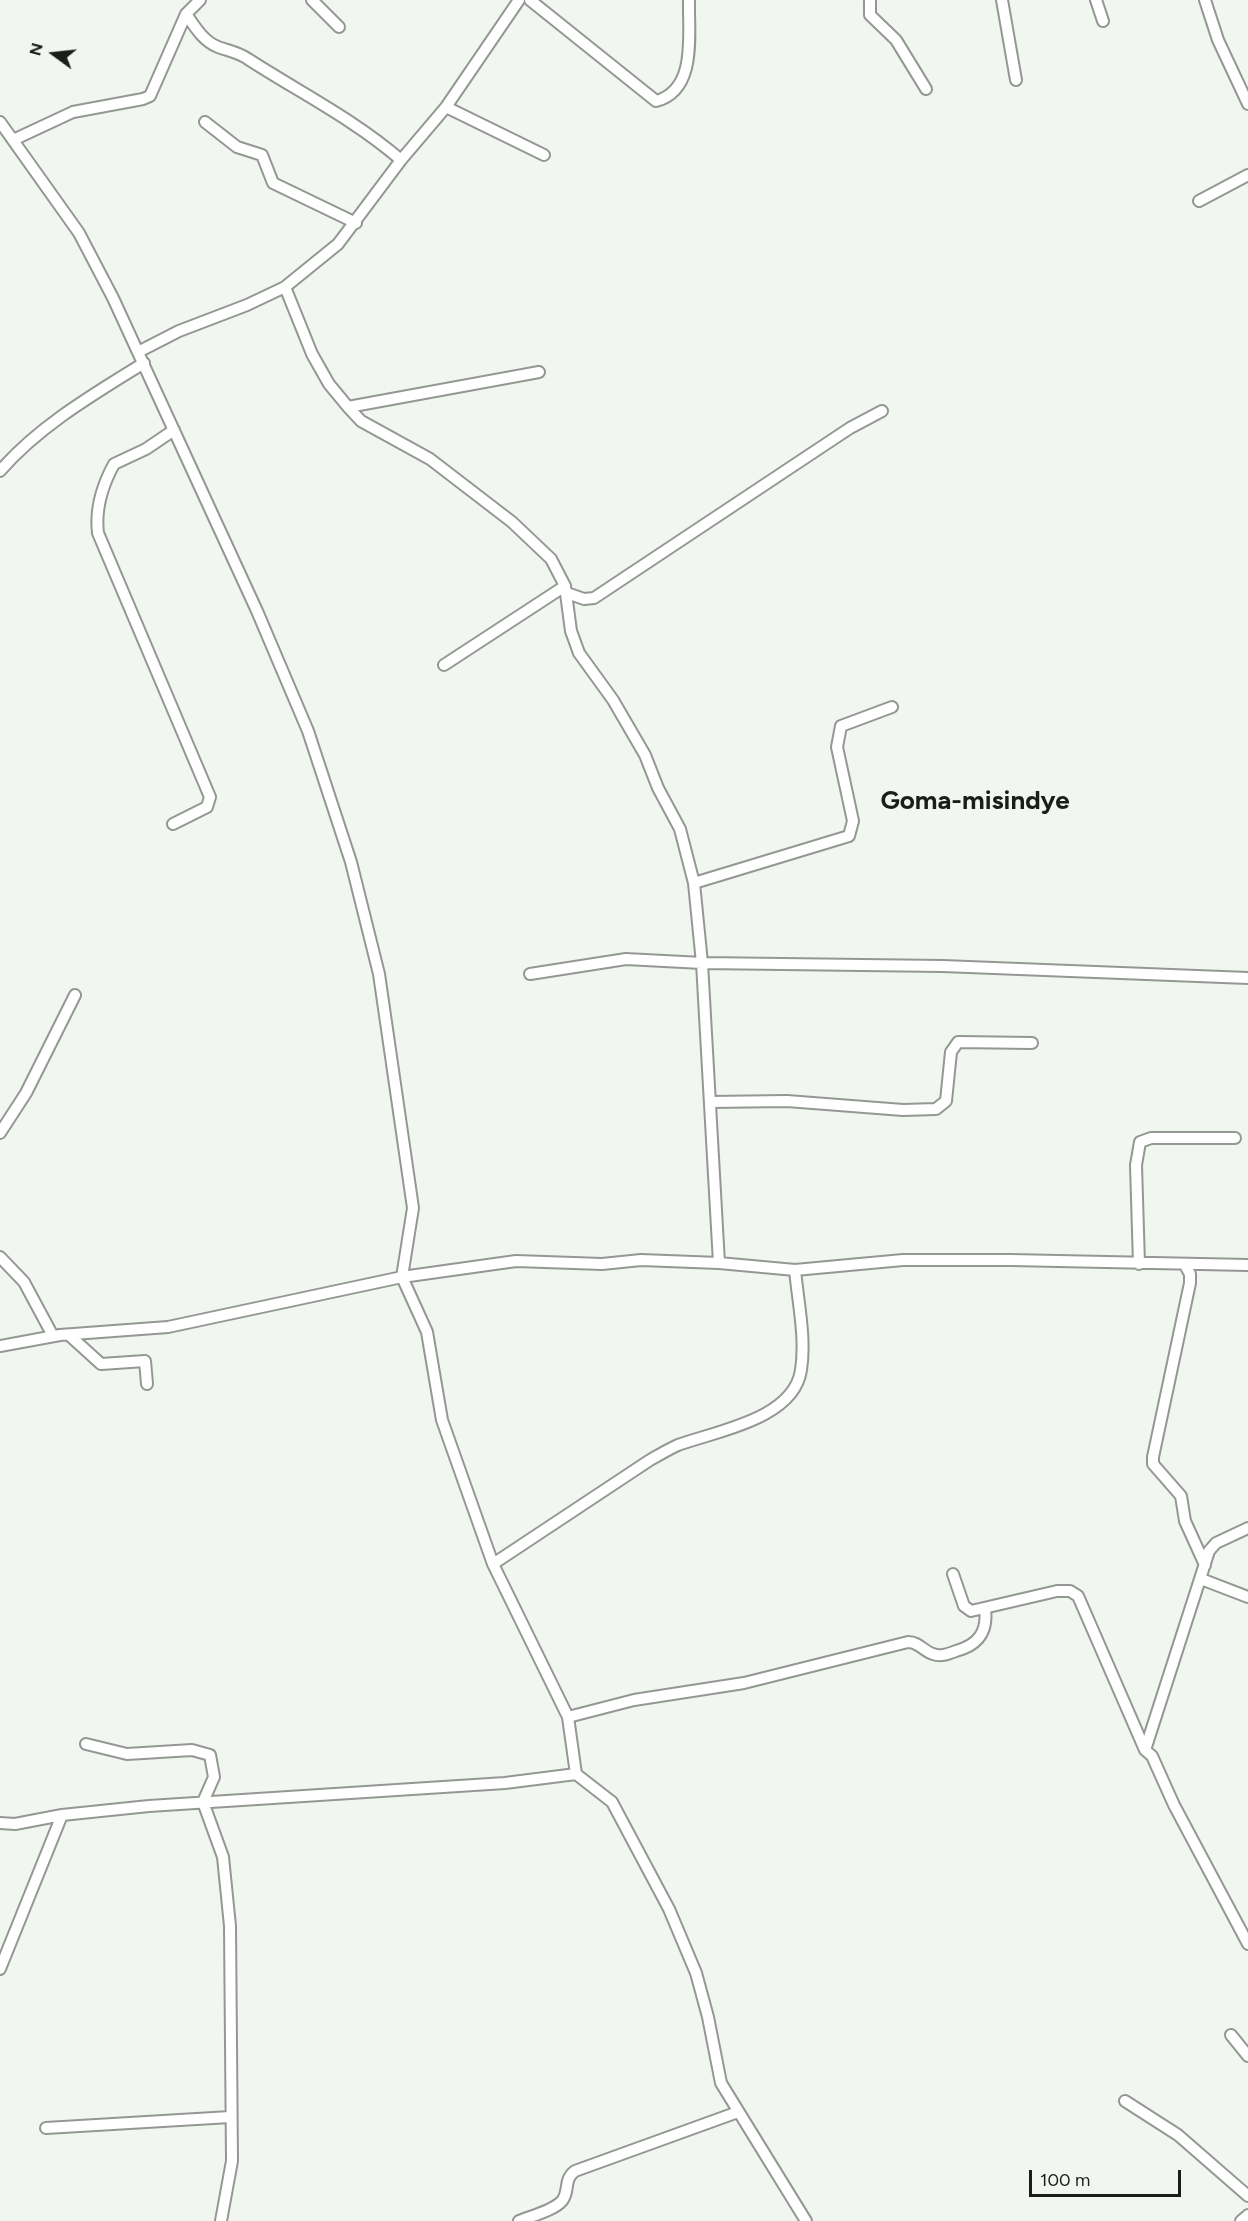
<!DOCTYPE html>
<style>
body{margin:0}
#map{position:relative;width:1248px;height:2221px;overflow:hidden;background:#f1f6f0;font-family:Figtree,sans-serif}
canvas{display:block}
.north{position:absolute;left:24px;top:24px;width:60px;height:60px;-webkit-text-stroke:4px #f1f6f0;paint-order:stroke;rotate:285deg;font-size:16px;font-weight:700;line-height:24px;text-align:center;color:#1b1d1b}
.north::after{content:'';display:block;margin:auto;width:21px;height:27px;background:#1b1d1b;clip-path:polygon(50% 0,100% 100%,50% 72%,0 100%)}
.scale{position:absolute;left:1029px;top:2170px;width:152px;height:27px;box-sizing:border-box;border:3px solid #1b1d1b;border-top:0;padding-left:8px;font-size:18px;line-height:21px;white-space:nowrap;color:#1b1d1b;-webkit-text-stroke:4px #f1f6f0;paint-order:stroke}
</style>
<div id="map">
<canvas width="1248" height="2221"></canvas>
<div class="north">N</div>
<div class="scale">100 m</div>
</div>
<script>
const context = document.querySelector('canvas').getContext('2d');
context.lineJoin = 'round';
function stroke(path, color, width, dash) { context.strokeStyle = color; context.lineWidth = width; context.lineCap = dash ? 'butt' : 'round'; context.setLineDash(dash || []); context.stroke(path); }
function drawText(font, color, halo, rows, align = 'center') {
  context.font = font + ' Figtree,sans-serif'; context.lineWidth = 6; context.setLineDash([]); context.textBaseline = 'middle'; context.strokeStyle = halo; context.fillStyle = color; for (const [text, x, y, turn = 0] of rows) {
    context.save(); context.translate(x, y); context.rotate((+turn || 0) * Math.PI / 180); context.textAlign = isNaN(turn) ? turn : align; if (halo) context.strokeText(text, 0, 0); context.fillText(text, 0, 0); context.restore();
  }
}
const minor = new Path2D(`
 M312 0 339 27
 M530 0 656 101C698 90 688 32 689 0
 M870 0V15L896 40 926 89
 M1002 0 1016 80
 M1096 0 1103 21
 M1205 0 1218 40 1248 104
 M186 14C195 27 203 41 218 47 229 51 238 52 248 59 299 92 355 120 401 160
 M446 107 544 155
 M0 122 79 233 113 298 257 611 308 731 351 862 379 974 413 1208 402 1277 427 1332 442 1420 493 1564 568 1717 576 1774 612 1802 669 1909 696 1973 708 2017 721 2083 806 2221
 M205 122 237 147 262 155 273 183 356 223
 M13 140 73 112 143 99 150 96 186 14 200 0
 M1199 201 1248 175
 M138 352 179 331 247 305 285 287 338 244 401 160 446 107 519 0
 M348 407 539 372
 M0 471C39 426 94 394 144 363
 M567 593 584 599 594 598 850 428 882 411
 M444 665 565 586
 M173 824 207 807 210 797 98 533C95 508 102 486 114 464L146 449 174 430
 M694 883 849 836 853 821 837 747 841 726 892 707
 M530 974 626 959 702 963 943 966 1248 978
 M710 1102 787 1101 903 1110 936 1109 946 1101 951 1052 958 1042 1032 1043
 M0 1133 26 1093 75 995
 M0 1257 24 1282 53 1336
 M719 1263 795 1270 903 1260H1011L1248 1265
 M1139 1264 1136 1165 1140 1142 1151 1138H1235
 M1185 1265 1190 1274V1283L1153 1457V1464L1181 1496 1185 1521 1205 1565
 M69 1335 101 1364 145 1361 147 1384
 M0 1346 60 1335 168 1327 402 1277 516 1261 602 1264 641 1260 719 1263 702 963 694 883 680 829 658 788 645 755 613 700 579 653 571 631 565 586 551 559 512 522 430 459 361 421 348 407 329 384 312 354 285 287
 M493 1564 650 1460C659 1455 669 1449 678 1445 716 1431 794 1419 801 1370 806 1338 798 1302 795 1270
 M953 1574 964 1606 971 1611 1057 1591H1070L1078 1596 1145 1750 1152 1756 1174 1805 1248 1944
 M1201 1579 1248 1597
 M568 1717 634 1700 744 1683 908 1642C919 1642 923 1651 933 1654 941 1657 948 1654 956 1651 978 1645 988 1632 985 1609
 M86 1744 127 1754 192 1750 210 1755 214 1777 203 1802 223 1857 230 1926 232 2161 221 2221
 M1145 1750 1209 1551 1216 1543 1248 1528
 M0 1823 15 1824 62 1815 149 1806 505 1783 576 1774
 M0 1969 62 1815
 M1231 2035 1248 2056
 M1125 2101 1178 2135 1248 2196
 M46 2128 230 2117
 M519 2221C531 2216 553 2211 562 2201 570 2191 563 2180 575 2171L738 2112
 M1241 2221 1248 2215`);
stroke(minor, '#949893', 14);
stroke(minor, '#fff', 10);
drawText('bold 26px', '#1b1d1b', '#f1f6f0', [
 ["Goma-misindye",975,801]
]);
</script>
